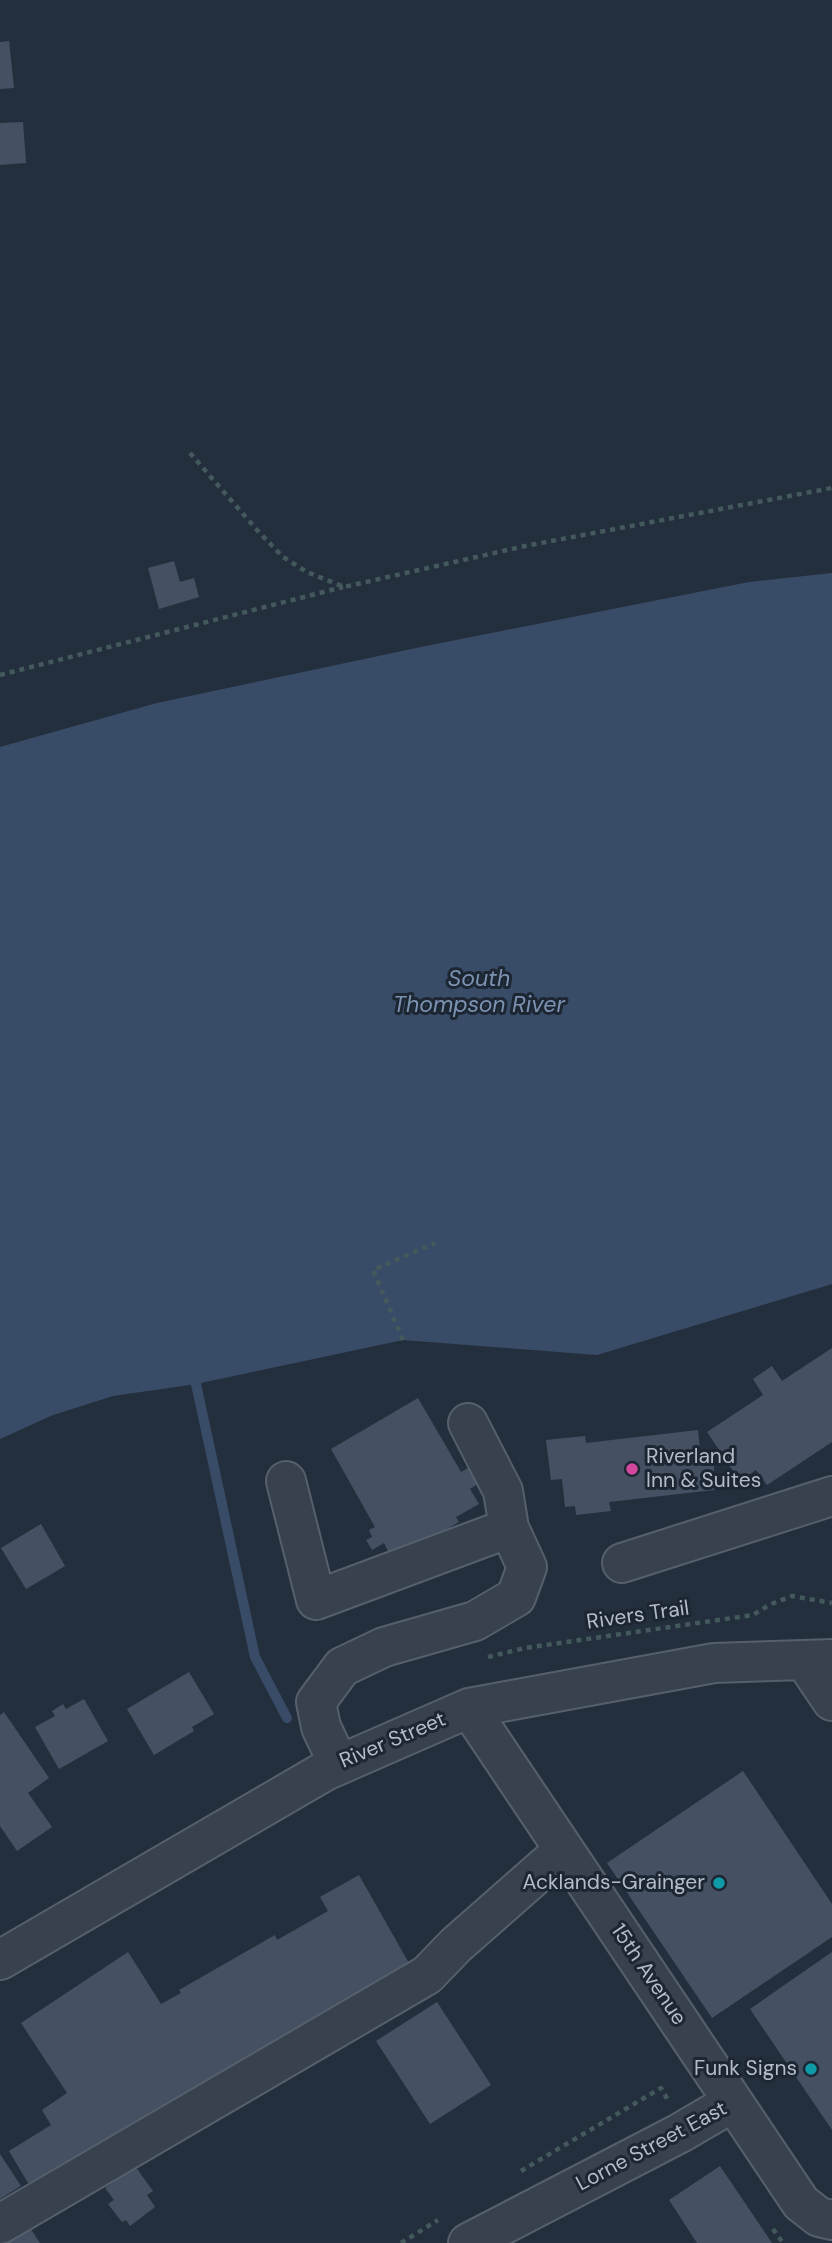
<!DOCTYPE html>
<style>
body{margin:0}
canvas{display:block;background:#242f3e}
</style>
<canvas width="832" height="2243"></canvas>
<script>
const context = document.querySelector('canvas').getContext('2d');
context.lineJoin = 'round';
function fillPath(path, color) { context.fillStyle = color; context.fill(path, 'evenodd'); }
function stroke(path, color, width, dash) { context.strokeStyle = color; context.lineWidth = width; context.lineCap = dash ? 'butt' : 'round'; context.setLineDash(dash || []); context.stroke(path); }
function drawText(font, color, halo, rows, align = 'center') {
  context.font = font + ' "DM Sans",sans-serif'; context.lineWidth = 6; context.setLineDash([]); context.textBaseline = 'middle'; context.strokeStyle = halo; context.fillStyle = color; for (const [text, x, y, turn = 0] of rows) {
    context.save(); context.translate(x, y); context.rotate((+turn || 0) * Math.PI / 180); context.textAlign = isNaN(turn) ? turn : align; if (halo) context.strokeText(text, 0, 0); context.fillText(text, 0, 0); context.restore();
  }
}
fillPath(new Path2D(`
 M832 573V1284L597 1355 403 1340 196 1384 113 1396 53 1415 0 1439V747L157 703 421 647 749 582Z`), '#394c67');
stroke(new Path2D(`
 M196 1384 255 1657 287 1718`), '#394c67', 10);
fillPath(new Path2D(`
 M9 41 14 88 0 89V42Z
 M23 122 26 163 0 165V123Z
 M174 561 180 582 194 578 199 597 159 609 148 568Z
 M832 1348V1442L767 1485 756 1470 740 1481 707 1432 763 1395 753 1379 772 1366 782 1381Z
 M418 1398 461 1472 470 1467 479 1483 470 1489 479 1504 456 1517 459 1522 411 1550 408 1545 390 1555 384 1543 372 1550 366 1540 372 1537 369 1530 375 1527 331 1449Z
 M698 1430 701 1459 714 1457V1490L609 1502 611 1511 576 1515 575 1506 565 1507 562 1479 551 1480 546 1440 585 1436 586 1443Z
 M41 1524 65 1566 26 1589 1 1548Z
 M189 1672 214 1714 192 1727 194 1731 154 1755 127 1709Z
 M84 1699 108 1741 59 1769 35 1727 55 1716 52 1711 63 1704 66 1709Z
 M4 1712 49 1778 28 1793 52 1827 17 1851 0 1826V1715Z
 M743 1771 832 1904V1937L712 2018 607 1863Z
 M359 1875 410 1965 34 2193 9 2151 51 2125 42 2110 67 2093 21 2023 128 1952 161 2004 181 1993 179 1990 275 1935 277 1940 328 1911 320 1897Z
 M832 1952V2130L750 2009Z
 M437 2002 491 2085 430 2124 376 2041Z
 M0 2154 21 2186 0 2199Z
 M135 2166 153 2191 147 2195 155 2207 130 2226 126 2220 122 2222 108 2204 114 2200 105 2188Z
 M720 2166 772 2243H697L669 2200Z
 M28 2225 40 2243H0Z`), '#455162');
const minor = new Path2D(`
 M468 1423 503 1491 509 1528
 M286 1481 316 1600 509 1528 527 1567 516 1597 475 1621 384 1647 342 1667 316 1702 321 1727 339 1765
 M622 1563 832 1496
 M805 1661 832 1701
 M469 1708 801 2203 819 2217 832 2220
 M0 1960 325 1771 469 1708 714 1663 832 1659
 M0 2224 427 1975 456 1945 564 1850
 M468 2243 680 2133 733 2102`);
stroke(minor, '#565f6c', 42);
stroke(new Path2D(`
 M190 453 257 530 283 557 307 572 344 587 525 546 832 488
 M0 675 343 587
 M403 1340 373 1270 435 1243
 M488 1657 525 1648 753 1615 769 1605 792 1596 832 1603
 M521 2171 661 2088 668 2100
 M773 2229 783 2243
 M401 2243 438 2220`), '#44595c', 4.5, [5, 5]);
stroke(minor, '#38414e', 38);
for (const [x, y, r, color] of [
 [632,1469,7,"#d1479c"],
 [719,1883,7,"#0f9aa8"],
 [811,2069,7,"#0f9aa8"]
]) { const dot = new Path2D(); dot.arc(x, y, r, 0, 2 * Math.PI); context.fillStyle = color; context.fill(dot); stroke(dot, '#1d2633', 2.5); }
drawText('21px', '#b4bcc9', '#1d2633', [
 ["Riverland",646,1457,"left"],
 ["Inn & Suites",646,1481,"left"],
 ["Acklands-Grainger",705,1883],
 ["Funk Signs",797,2069]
], 'right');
drawText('21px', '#b4bcc9', '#1d2633', [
 ["Rivers Trail",638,1616,-8],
 ["River Street",393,1741,-23],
 ["15th Avenue",648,1975,56],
 ["Lorne Street East",652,2147,-28]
]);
drawText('italic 23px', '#7c92b1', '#1d2633', [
 ["South",479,980],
 ["Thompson River",479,1006]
]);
</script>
